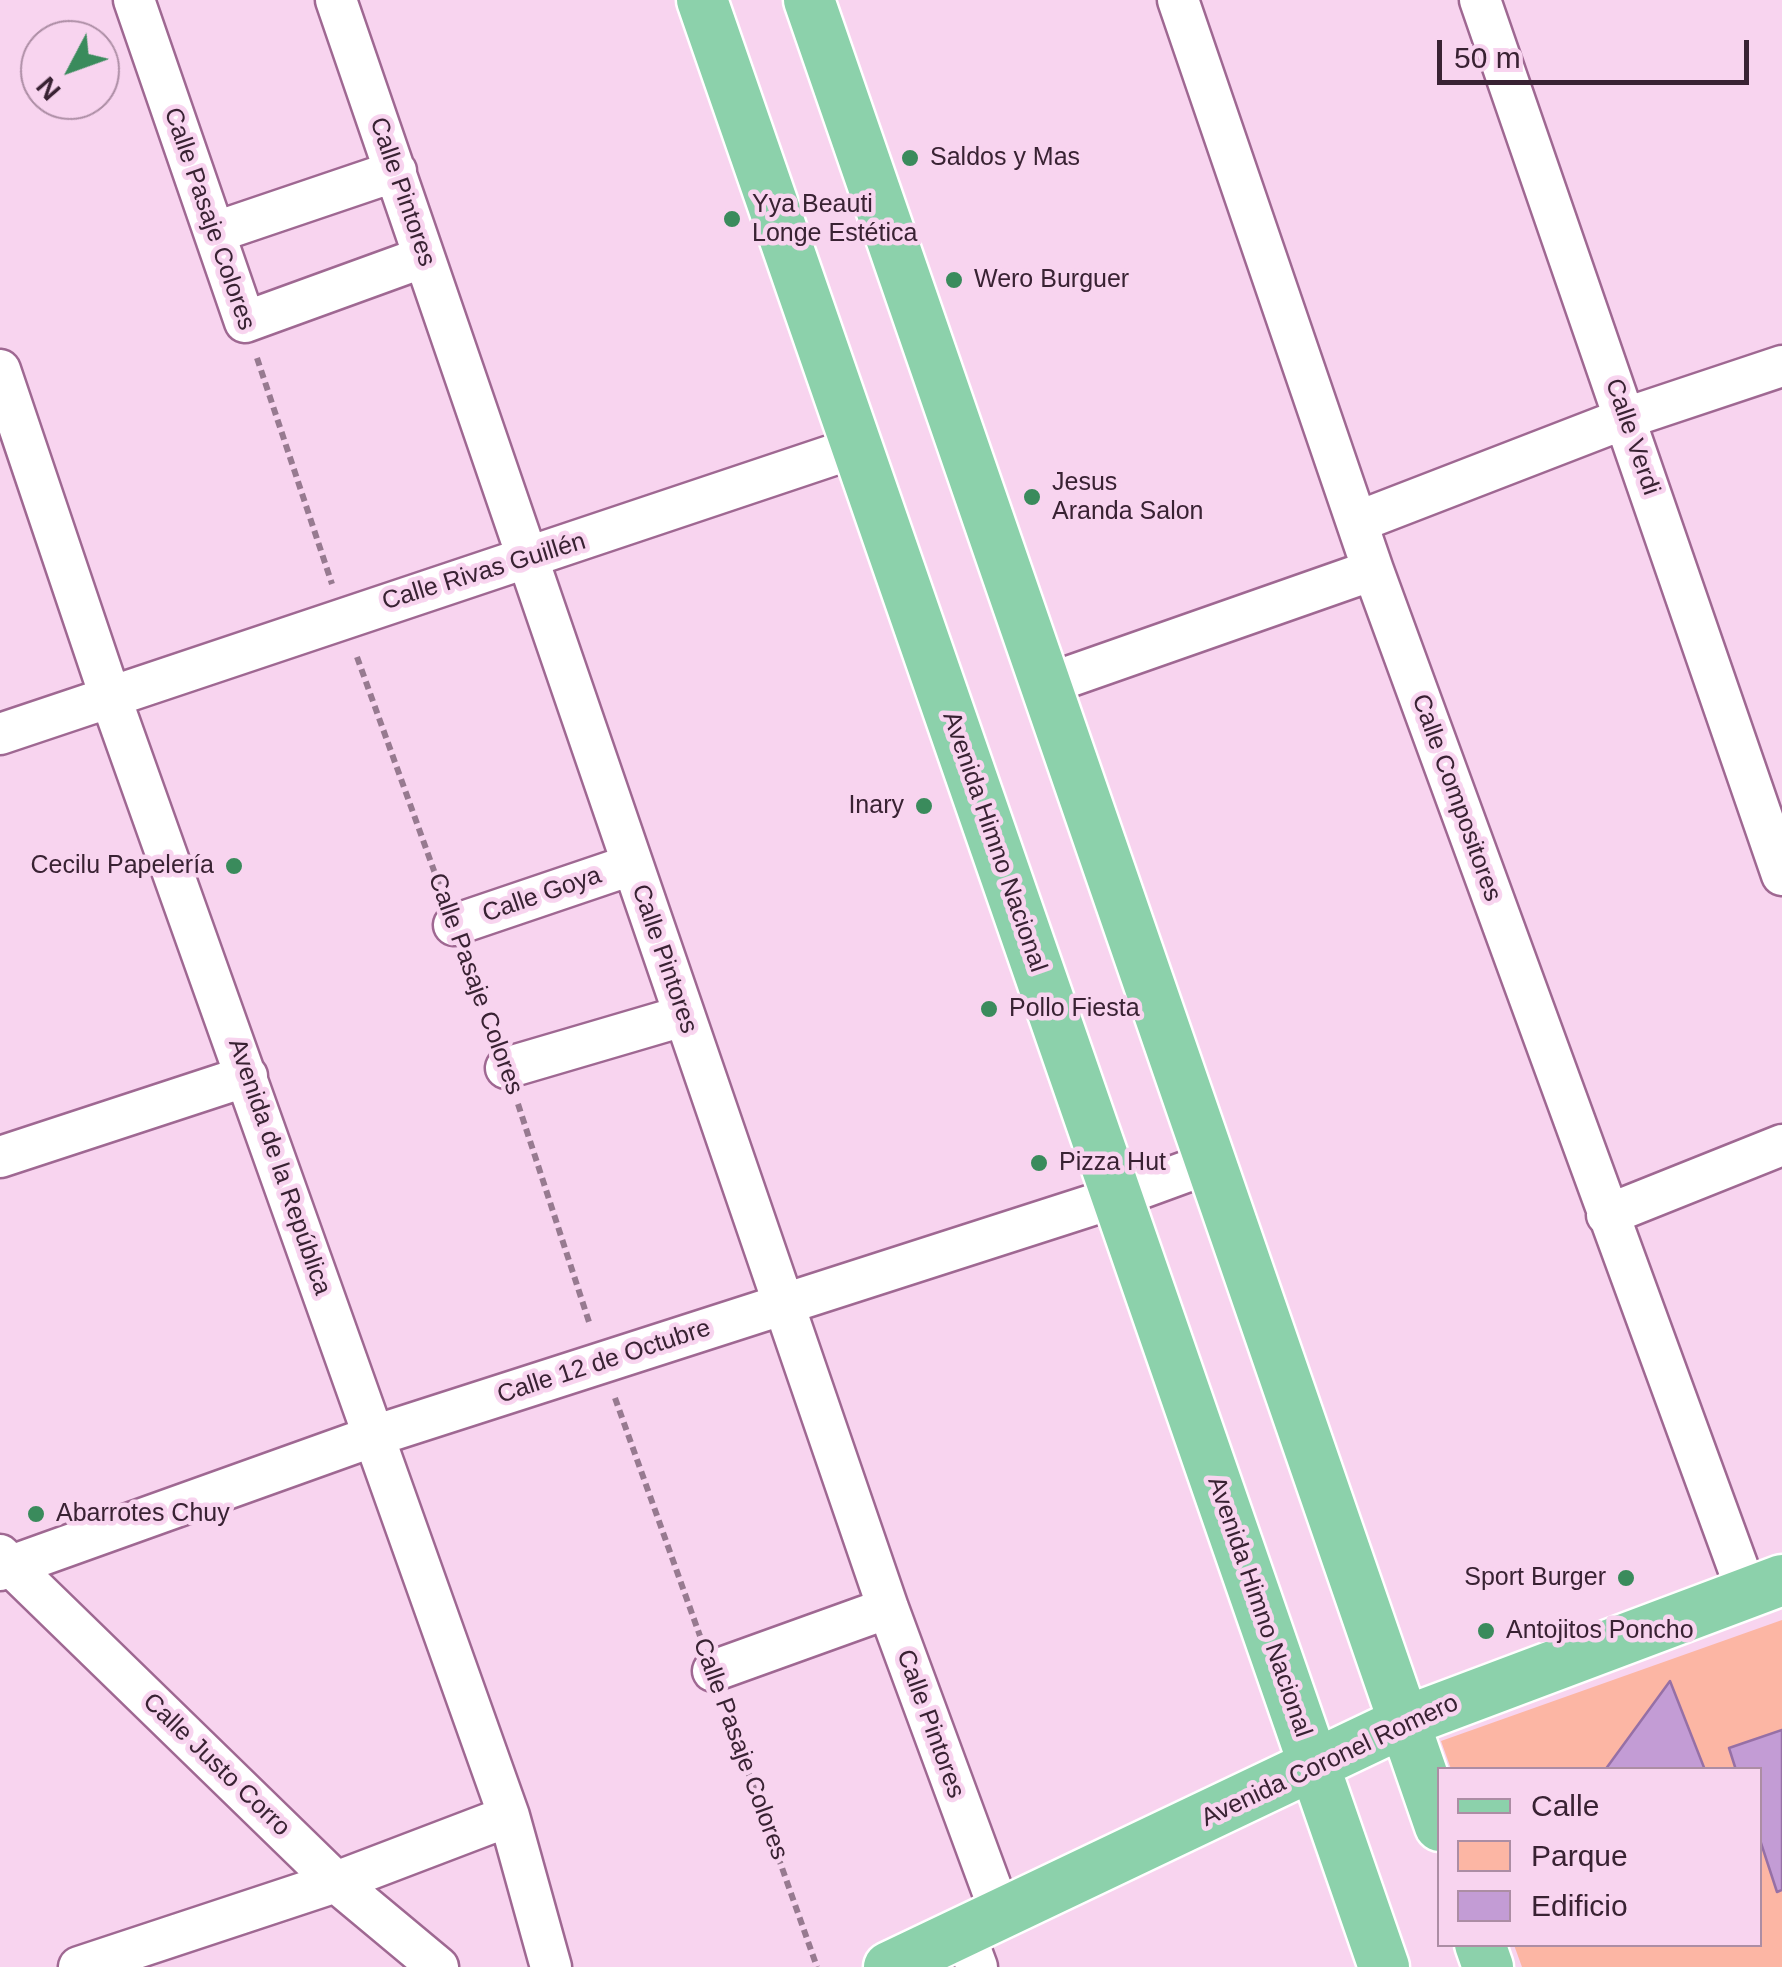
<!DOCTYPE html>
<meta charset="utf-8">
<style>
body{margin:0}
#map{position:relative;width:1782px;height:1967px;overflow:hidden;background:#f8d4ef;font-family:Helvetica,sans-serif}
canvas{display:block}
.legend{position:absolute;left:1437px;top:1767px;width:325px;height:180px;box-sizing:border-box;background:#f8d4ef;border:2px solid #ac8da4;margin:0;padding:12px 18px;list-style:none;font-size:30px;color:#392233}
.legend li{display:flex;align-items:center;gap:20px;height:50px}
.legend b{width:50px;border:2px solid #ac8da4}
.north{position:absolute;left:20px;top:20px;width:100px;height:100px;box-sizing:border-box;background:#f8d4ef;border:2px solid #ac8da4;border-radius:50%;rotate:229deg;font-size:28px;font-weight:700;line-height:40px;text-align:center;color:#392233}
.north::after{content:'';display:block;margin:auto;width:35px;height:45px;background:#3a8b5c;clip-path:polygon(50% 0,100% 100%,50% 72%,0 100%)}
.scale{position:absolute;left:1437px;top:40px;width:312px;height:45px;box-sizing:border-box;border:5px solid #392233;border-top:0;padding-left:12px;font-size:30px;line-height:35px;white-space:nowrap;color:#392233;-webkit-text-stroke:8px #f8d4ef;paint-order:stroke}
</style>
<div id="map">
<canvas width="1782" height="1967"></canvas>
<ul class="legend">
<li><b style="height:12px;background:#8cd1ab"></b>Calle</li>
<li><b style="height:28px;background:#fcb6a4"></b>Parque</li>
<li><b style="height:28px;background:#c39cd5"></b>Edificio</li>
</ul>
<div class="north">N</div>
<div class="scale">50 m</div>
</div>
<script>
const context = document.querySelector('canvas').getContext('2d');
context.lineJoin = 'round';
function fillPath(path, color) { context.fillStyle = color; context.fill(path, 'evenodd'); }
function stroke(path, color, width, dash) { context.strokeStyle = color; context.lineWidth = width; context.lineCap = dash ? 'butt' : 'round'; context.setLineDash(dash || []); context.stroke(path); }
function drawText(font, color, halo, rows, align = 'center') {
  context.font = font + ' Helvetica,sans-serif'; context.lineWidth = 9; context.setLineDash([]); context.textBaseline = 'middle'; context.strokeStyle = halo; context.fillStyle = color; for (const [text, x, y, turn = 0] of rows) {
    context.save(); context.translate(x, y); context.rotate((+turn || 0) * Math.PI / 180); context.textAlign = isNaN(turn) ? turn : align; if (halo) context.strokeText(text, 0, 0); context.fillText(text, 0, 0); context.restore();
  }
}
fillPath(new Path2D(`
 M1782 1620V1967H1522L1514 1945 1760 1944V1770L1451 1769 1441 1741Z`), '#fcb6a4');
const building = new Path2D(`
 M1670 1681 1705 1770H1605Z
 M1782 1730V1890L1777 1892 1760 1840V1770H1736L1729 1748Z`);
fillPath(building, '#c39cd5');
stroke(building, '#9670a6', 2.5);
const minor = new Path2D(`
 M134 0 245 322 424 257
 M336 0 888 1608 1001 1914
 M1178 0 1373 570 1747 1592
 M1480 0 1782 875
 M216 232 396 171
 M0 370 110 696 509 1816 551 1967
 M1357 522 1626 418 1782 366
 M1045 685 1373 570
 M0 734C285 636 572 545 857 447
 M454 925 631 865
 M506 1068 683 1016
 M0 1157 247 1076
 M1607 1215 1782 1145
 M0 1555 336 1882 438 1967
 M0 1570 374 1436 1117 1197 1210 1163
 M713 1671 888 1608
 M964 1932 977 1967
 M79 1967 336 1882 509 1816`);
const major = new Path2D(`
 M702 0 1384 1967
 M809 0 1440 1826
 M1480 1944 1488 1967
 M889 1967 1404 1722 1782 1580`);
stroke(minor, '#9f6892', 45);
stroke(major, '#fff', 55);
stroke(new Path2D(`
 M257 358 332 584
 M357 657 441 890
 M467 963 492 1031
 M518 1104 590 1325
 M615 1398 700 1636
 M726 1709 817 1967`), '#977a90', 6, [8, 5]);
stroke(minor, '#fff', 40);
stroke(major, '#8cd1ab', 50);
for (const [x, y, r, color] of [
 [910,158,10,"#3a8b5c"],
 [732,219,10,"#3a8b5c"],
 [954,280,10,"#3a8b5c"],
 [1032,497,10,"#3a8b5c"],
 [924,806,10,"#3a8b5c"],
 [234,866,10,"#3a8b5c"],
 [989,1009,10,"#3a8b5c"],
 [1039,1163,10,"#3a8b5c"],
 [36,1514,10,"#3a8b5c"],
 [1626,1578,10,"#3a8b5c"],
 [1486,1631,10,"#3a8b5c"]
]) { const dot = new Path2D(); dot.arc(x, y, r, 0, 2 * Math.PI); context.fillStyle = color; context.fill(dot); stroke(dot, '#f8d4ef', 4); }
drawText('25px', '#392233', '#f8d4ef', [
 ["Saldos y Mas",930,158],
 ["Yya Beauti",752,205],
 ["Longe Estética",752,234],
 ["Wero Burguer",974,280],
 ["Jesus",1052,483],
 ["Aranda Salon",1052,512],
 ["Inary",904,806,"right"],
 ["Cecilu Papelería",214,866,"right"],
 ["Pollo Fiesta",1009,1009],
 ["Pizza Hut",1059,1163],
 ["Abarrotes Chuy",56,1514],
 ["Sport Burger",1606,1578,"right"],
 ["Antojitos Poncho",1506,1631]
], 'left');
drawText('25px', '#392233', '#f8d4ef', [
 ["Calle Pintores",402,192,71],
 ["Calle Pasaje Colores",209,219,71],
 ["Calle Verdi",1632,437,71],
 ["Calle Rivas Guillén",484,572,-17],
 ["Calle Compositores",1456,798,70],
 ["Avenida Himno Nacional",994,842,71],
 ["Calle Goya",542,895,-19],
 ["Calle Pintores",664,959,71],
 ["Calle Pasaje Colores",475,984,70],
 ["Avenida de la República",279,1167,71],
 ["Calle 12 de Octubre",604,1362,-18],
 ["Avenida Himno Nacional",1259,1607,71],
 ["Calle Pintores",930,1724,70],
 ["Calle Pasaje Colores",740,1749,70],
 ["Avenida Coronel Romero",1330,1761,-25],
 ["Calle Justo Corro",216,1765,44]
]);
</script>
